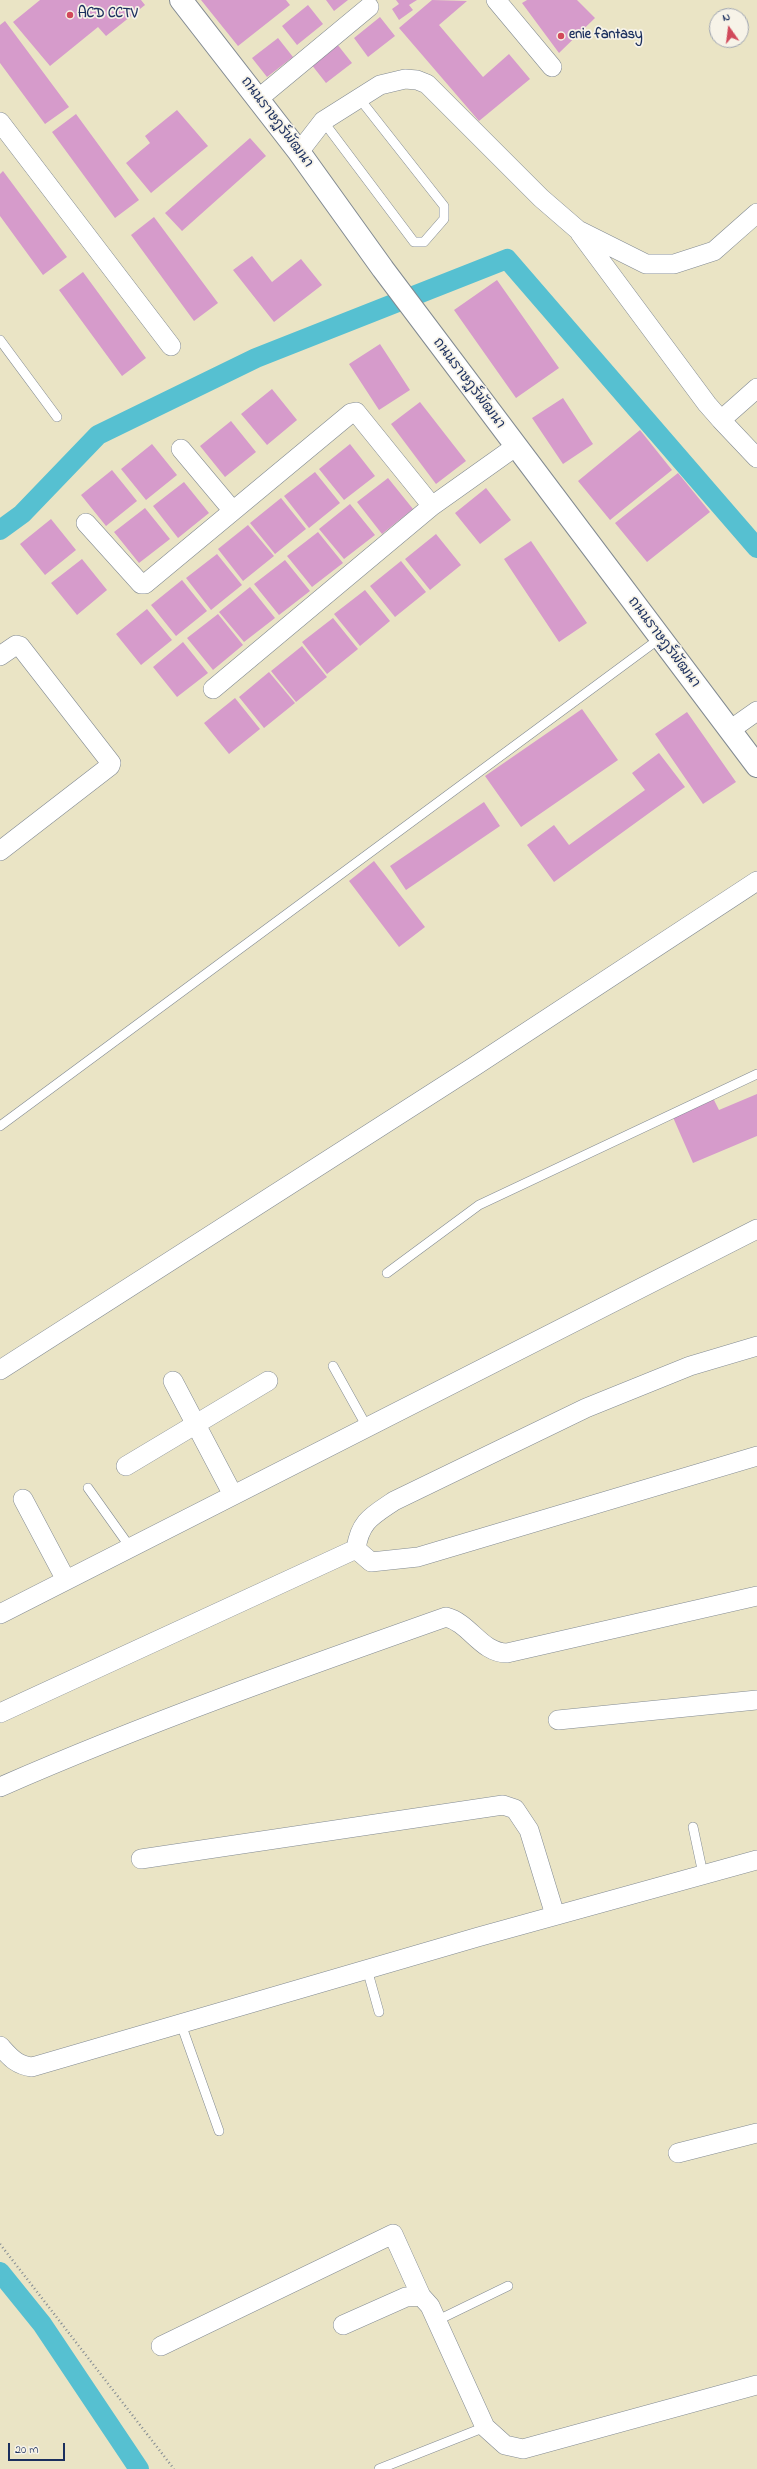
<!DOCTYPE html>
<meta charset="utf-8">
<style>
body{margin:0}
#map{position:relative;width:757px;height:2469px;overflow:hidden;background:#eae4c5;font-family:"Indie Flower",sans-serif}
canvas{display:block}
.north{position:absolute;left:709px;top:8px;width:40px;height:40px;box-sizing:border-box;background:#f7f3e8;border:1px solid #9fa5b1;border-radius:50%;rotate:346deg;font-size:11px;font-weight:700;line-height:16px;text-align:center;color:#1b2f5e}
.north::after{content:'';display:block;margin:auto;width:14px;height:18px;background:#d1495b;clip-path:polygon(50% 0,100% 100%,50% 72%,0 100%)}
.scale{position:absolute;left:8px;top:2443px;width:57px;height:18px;box-sizing:border-box;border:2px solid #1b2f5e;border-top:0;padding-left:5px;font-size:12px;line-height:14px;white-space:nowrap;color:#1b2f5e;-webkit-text-stroke:3px #f7f3e8;paint-order:stroke}
</style>
<div id="map">
<canvas width="757" height="2469"></canvas>
<div class="north">N</div>
<div class="scale">20 m</div>
</div>
<script>
const context = document.querySelector('canvas').getContext('2d');
context.lineJoin = 'round';
function stroke(path, color, width, dash) { context.strokeStyle = color; context.lineWidth = width; context.lineCap = dash ? 'butt' : 'round'; context.setLineDash(dash || []); context.stroke(path); }
function fillPath(path, color) { context.fillStyle = color; context.fill(path, 'evenodd'); }
function drawText(font, color, halo, rows, align = 'center') {
  context.font = font + ' "Indie Flower","Playpen Sans Thai",sans-serif'; context.lineWidth = 3.5; context.setLineDash([]); context.textBaseline = 'middle'; context.strokeStyle = halo; context.fillStyle = color; for (const [text, x, y, turn = 0] of rows) {
    context.save(); context.translate(x, y); context.rotate((+turn || 0) * Math.PI / 180); context.textAlign = isNaN(turn) ? turn : align; if (halo) context.strokeText(text, 0, 0); context.fillText(text, 0, 0); context.restore();
  }
}
stroke(new Path2D(`
 M0 530 22 514 98 435 256 358 507 259 757 548
 M0 2272 42 2324 139 2469`), '#56c0d1', 20);
fillPath(new Path2D(`
 M40 0H141L145 5 106 36 98 27 50 66 13 22Z
 M201 0H286L290 5 238 46Z
 M326 0H348L334 11Z
 M396 0H417L409 5 413 10 399 20 392 9 399 4Z
 M432 0 467 1 439 25 483 77 509 54 530 79 479 121 399 28Z
 M527 0H577L595 18 559 53 522 3Z
 M308 5 323 24 297 45 282 26Z
 M380 17 395 36 368 57 354 38Z
 M5 21 69 107 45 124 0 63V25Z
 M278 38 293 57 267 77 252 58Z
 M337 44 352 63 326 83 311 64Z
 M177 110 208 146 151 193 126 163 150 143 145 136Z
 M76 114 139 200 115 218 52 132Z
 M250 138 266 156 182 231 165 213Z
 M3 171 67 257 43 275 0 216V174Z
 M154 217 218 303 194 321 131 235Z
 M252 256 272 282 301 259 322 285 274 322 233 270Z
 M83 272 146 358 122 376 59 290Z
 M497 280 559 368 516 398 454 310Z
 M380 344 410 390 379 410 349 364Z
 M272 389 297 420 267 445 241 414Z
 M563 398 593 444 563 464 532 418Z
 M420 402 466 461 436 484 391 424Z
 M231 421 256 452 225 477 200 446Z
 M640 430 672 470 610 520 578 481Z
 M152 444 177 475 146 500 121 469Z
 M350 444 375 476 344 500 319 469Z
 M112 470 137 501 106 526 81 495Z
 M315 472 340 503 309 528 284 496Z
 M678 473 710 512 647 562 615 523Z
 M388 478 413 509 382 534 357 502Z
 M184 482 209 513 178 538 153 506Z
 M486 488 511 520 480 544 455 513Z
 M281 498 306 529 275 554 250 523Z
 M350 504 375 535 344 559 319 529Z
 M145 508 170 539 139 563 114 532Z
 M51 519 76 550 45 575 20 544Z
 M248 525 274 556 243 581 218 549Z
 M318 532 343 563 312 587 287 556Z
 M436 534 461 565 430 590 405 559Z
 M531 541 587 623 559 642 504 559Z
 M217 554 242 585 211 610 186 578Z
 M82 559 107 590 77 615 51 583Z
 M285 560 310 591 279 615 254 584Z
 M401 561 426 592 395 617 370 586Z
 M182 580 207 611 176 636 151 605Z
 M250 587 275 618 244 642 219 612Z
 M365 590 390 621 360 646 334 614Z
 M147 609 172 640 141 665 116 634Z
 M218 614 243 645 213 670 187 638Z
 M333 618 358 649 327 674 302 642Z
 M183 642 208 673 177 697 153 667Z
 M302 646 327 677 296 702 271 671Z
 M269 672 295 703 264 728 239 697Z
 M235 698 260 729 229 754 204 723Z
 M582 709 618 760 521 827 485 776Z
 M687 712 736 782 703 804 655 734Z
 M659 753 685 787 554 882 527 845 554 825 569 845 645 790 632 773Z
 M484 802 500 826 406 890 390 866Z
 M374 861 425 927 399 947 349 881Z
 M757 1094V1136L693 1163 672 1115 713 1098 719 1110Z`), '#d69bcb');
const service = new Path2D(`
 M323 121 414 242H424L444 219V206L359 98
 M0 340 57 417
 M0 1126 659 639
 M387 1273 479 1205 757 1074
 M333 1366 367 1427
 M88 1488 130 1547
 M693 1827 703 1874
 M367 1969 379 2012
 M181 2024 219 2131
 M436 2321 508 2286
 M379 2469 485 2427`);
const minor = new Path2D(`
 M496 0 552 67
 M258 99 369 7
 M0 122 171 346
 M299 152 323 121 380 85 405 79 417 80 427 84 541 198 578 230 646 264H674L714 251 757 213
 M580 233 707 404 721 420 757 388
 M721 420 757 458
 M181 449 233 511
 M86 523 141 584H145L351 413 356 412 432 506
 M0 656 16 645 20 646 111 763 110 766 0 851
 M213 689 432 506 515 447
 M730 730 757 711
 M0 1370 475 1066 757 881
 M173 1381 233 1495
 M126 1466 268 1381
 M23 1499 66 1580
 M356 1549C360 1521 372 1516 394 1501L586 1408 690 1366 757 1346
 M356 1549 371 1562 418 1557 757 1456
 M0 1614 757 1229
 M0 1713 356 1549
 M558 1720 757 1700
 M0 1787C146 1723 296 1670 446 1617 470 1623 481 1653 507 1653L757 1596
 M141 1859 503 1805 515 1809 529 1830 555 1915
 M0 2046C10 2057 16 2065 32 2067L478 1937 757 1860
 M678 2153 757 2133
 M343 2325 406 2297 421 2296 430 2306 485 2427 505 2445 523 2449 757 2385
 M161 2346 393 2234 421 2296`);
const tertiary = new Path2D(`
 M181 0 299 152 383 269 757 766`);
stroke(service, '#828a92', 10);
stroke(minor, '#828a92', 20);
stroke(tertiary, '#828a92', 24);
stroke(new Path2D(`
 M0 2244 174 2469`), '#828a92', 2.5, [1, 3]);
stroke(service, '#fff', 9);
stroke(minor, '#fff', 19);
stroke(tertiary, '#fff', 22);
for (const [x, y, r, color] of [
 [70,15,4,"#d1495b"],
 [561,36,4,"#d1495b"]
]) { const dot = new Path2D(); dot.arc(x, y, r, 0, 2 * Math.PI); context.fillStyle = color; context.fill(dot); stroke(dot, '#f7f3e8', 1.5); }
drawText('bold 14px', '#1b2f5e', '#f7f3e8', [
 ["ACD CCTV",78,15],
 ["enie fantasy",569,36]
], 'left');
drawText('14px', '#1b2f5e', '#f7f3e8', [
 ["ถนนราษฏร์พัฒนา",276,123,53],
 ["ถนนราษฏร์พัฒนา",468,384,53],
 ["ถนนราษฏร์พัฒนา",663,643,53]
]);
</script>
